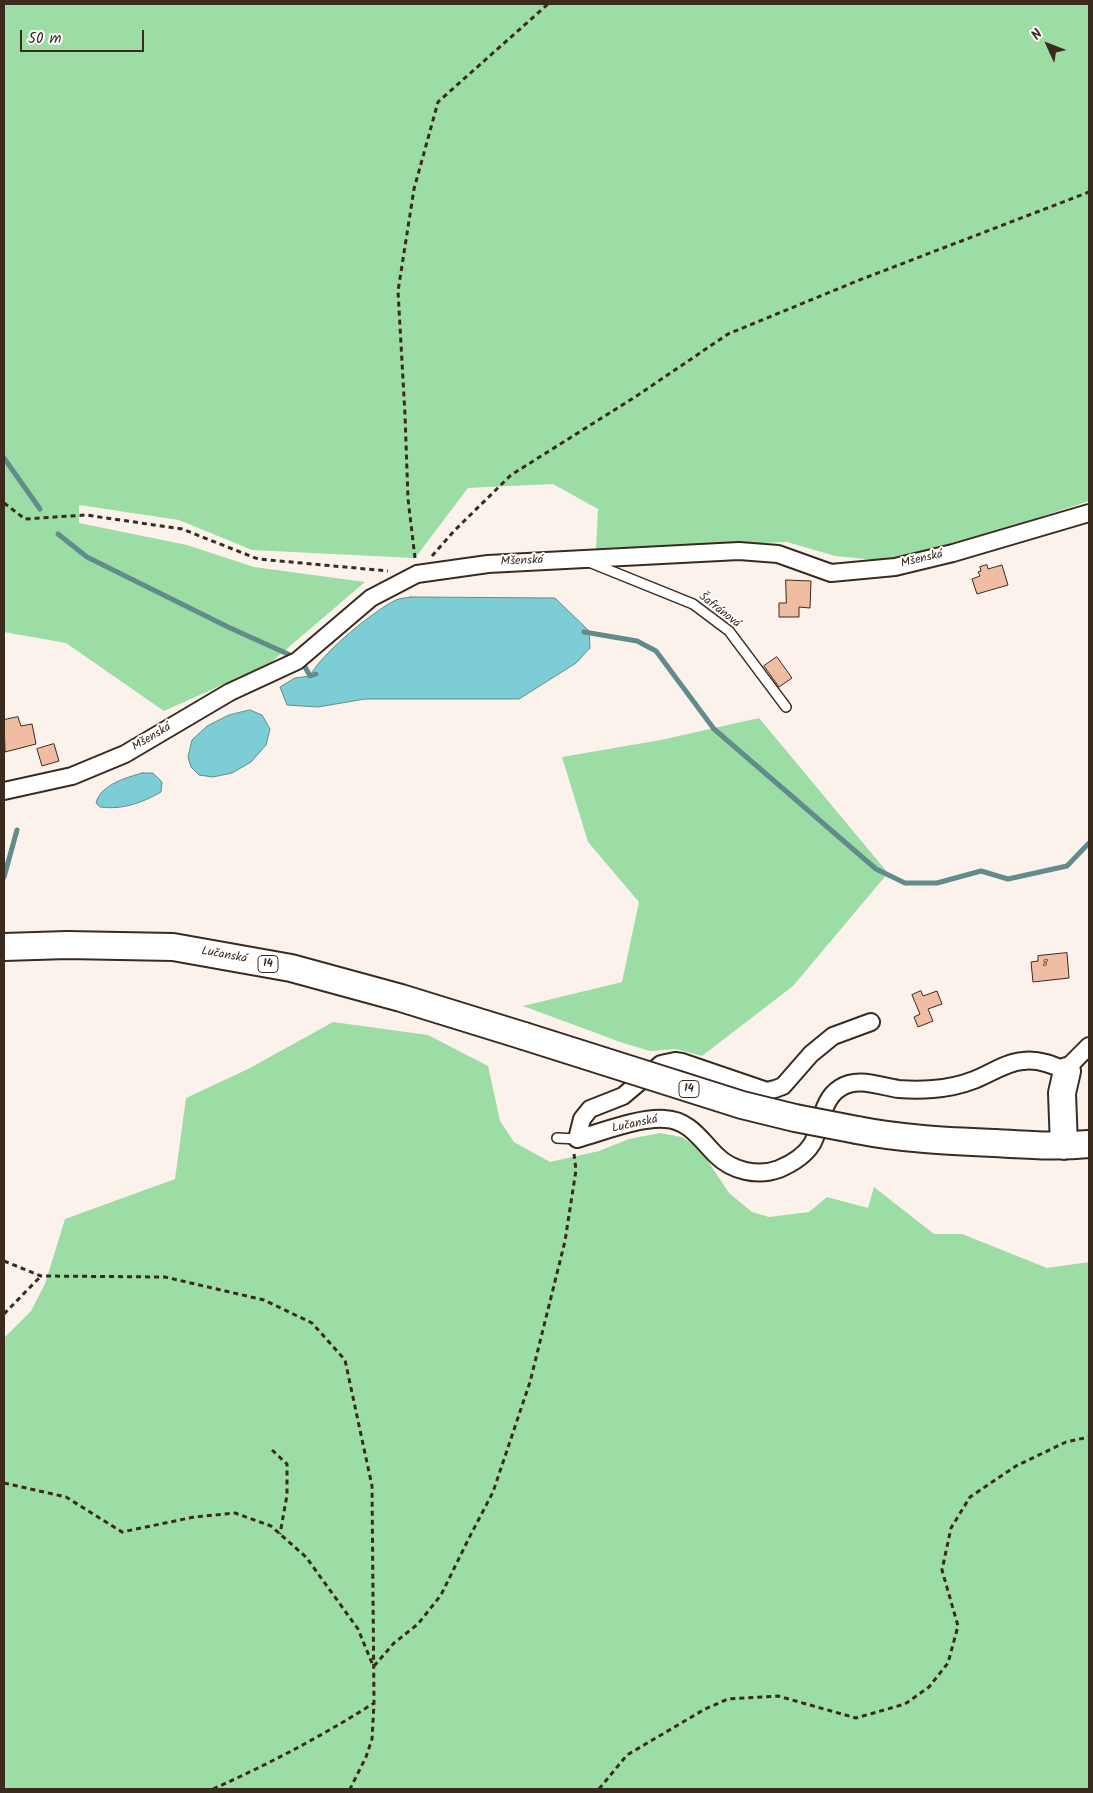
<!DOCTYPE html>
<meta charset="utf-8">
<style>
body{margin:0}
#map{position:relative;width:1093px;height:1793px;overflow:hidden;background:#fcf2ec;font-family:Kalam,sans-serif}
canvas{display:block}
.frame{position:absolute;inset:0;border:5px solid #3b2a1e;pointer-events:none}
.north{position:absolute;left:1023px;top:20px;width:50px;height:50px;-webkit-text-stroke:4px #fff;paint-order:stroke;rotate:313deg;font-size:14px;font-weight:700;line-height:20px;text-align:center;color:#3b2a1e}
.north::after{content:'';display:block;margin:auto;width:18px;height:22px;background:#3b2a1e;clip-path:polygon(50% 0,100% 100%,50% 72%,0 100%)}
.scale{position:absolute;left:20px;top:30px;width:124px;height:22px;box-sizing:border-box;border:2px solid #3b2a1e;border-top:0;padding-left:6px;font-size:15px;line-height:18px;white-space:nowrap;color:#3b2a1e;-webkit-text-stroke:4px #fff;paint-order:stroke}
</style>
<div id="map">
<canvas width="1093" height="1793"></canvas>
<div class="frame"></div>
<div class="north">N</div>
<div class="scale">50 m</div>
</div>
<script>
const context = document.querySelector('canvas').getContext('2d');
context.lineJoin = 'round';
function fillPath(path, color) { context.fillStyle = color; context.fill(path, 'evenodd'); }
function stroke(path, color, width, dash) { context.strokeStyle = color; context.lineWidth = width; context.lineCap = dash ? 'butt' : 'round'; context.setLineDash(dash || []); context.stroke(path); }
function drawText(font, color, halo, rows, align = 'center') {
  context.font = font + ' Kalam,sans-serif'; context.lineWidth = 4; context.setLineDash([]); context.textBaseline = 'middle'; context.strokeStyle = halo; context.fillStyle = color; for (const [text, x, y, turn = 0] of rows) {
    context.save(); context.translate(x, y); context.rotate((+turn || 0) * Math.PI / 180); context.textAlign = isNaN(turn) ? turn : align; if (halo) context.strokeText(text, 0, 0); context.fillText(text, 0, 0); context.restore();
  }
}
fillPath(new Path2D(`
 M4 4H1089V501L948 547 876 560 835 556 787 542 596 550 598 509 553 484 468 488 415 558 252 550 179 520 79 505V523L187 545 254 567 365 582 269 664 164 711 66 643 4 632Z
 M759 718 888 873 793 986 702 1056 676 1049 650 1051 623 1043 523 1006 622 982 639 902 588 842 562 757 661 740Z
 M333 1022 428 1035 488 1066 500 1121 514 1142 550 1162 599 1151 629 1139 660 1133 682 1137 700 1149 729 1193 752 1212 769 1217 809 1212 827 1197 868 1208 874 1187 934 1234H962L1047 1268 1089 1262V1789H4V1338L31 1311 45 1284 65 1219 175 1179 186 1098 248 1069Z`), '#9cdca5');
const water = new Path2D(`
 M411 597 555 598 589 631 590 648 576 663 519 699H365L318 707 287 705 280 687 295 678 310 676C321 654 373 611 396 600 400 598 406 598 411 597Z
 M250 710 262 715 270 729 266 745 251 762 232 773 213 777 199 775 191 767 188 757 192 740 207 726 229 715Z
 M142 773H153L162 782 161 792C142 803 122 810 100 807L96 803C101 784 126 778 142 773Z`);
fillPath(water, '#7ccdd5');
stroke(water, '#628c8c', 1);
stroke(new Path2D(`
 M4 458 40 509
 M58 534 87 557 228 627 290 655
 M584 632 637 641 656 651 714 729 876 869 905 883H937L981 871 1008 879 1067 866 1089 843
 M304 665 310 676 316 674
 M4 877 17 830`), '#628c8c', 5);
const building = new Path2D(`
 M987 565 988 569 1002 565 1008 585 977 594 972 579 980 576 978 572 981 571 980 567Z
 M786 580 811 581 810 608 799 607V617H779V603H786Z
 M777 657 792 678 779 687 764 666Z
 M18 717 21 726 32 724 36 744 5 752 4 720Z
 M54 744 59 761 42 766 37 749Z
 M1067 953 1069 978 1033 982 1031 962 1038 961V956Z
 M921 991 923 996 937 991 942 1004 928 1009 933 1021 918 1027 914 1017 920 1014 912 995Z`);
fillPath(building, '#f0bca2');
stroke(building, '#3b2a1e', 1);
const service = new Path2D(`
 M589 562 693 604 729 631 786 707
 M557 1138 577 1139`);
const minor = new Path2D(`
 M4 791 72 776 125 754 230 692 297 661 371 598 417 574 488 564 739 551 778 554 831 573 895 567 953 553 1089 513
 M871 1022 833 1036 811 1054 783 1086 775 1089 767 1091 682 1062 675 1061 661 1064 623 1096 590 1109 582 1119 577 1139C602 1132 640 1117 665 1119 689 1120 701 1140 716 1155 732 1171 758 1177 779 1169 791 1164 805 1155 812 1144 822 1126 821 1100 840 1088 858 1076 881 1087 899 1089 911 1090 922 1090 933 1089 947 1088 961 1085 974 1080 990 1074 1006 1062 1023 1061 1039 1059 1053 1065 1067 1071L1071 1064 1089 1046`);
const primary = new Path2D(`
 M4 947 67 945 173 947 291 968 401 998 524 1036
 M857 1130C902 1139 948 1141 994 1143 1026 1145 1057 1147 1089 1144
 M1064 1146 1062 1093 1067 1071`);
stroke(service, '#3b2a1e', 12);
stroke(minor, '#3b2a1e', 20);
stroke(primary, '#3b2a1e', 30);
stroke(new Path2D(`
 M4 503 25 519 86 515 182 529 258 559 388 571
 M432 556 454 531 511 475 635 397 728 334 857 281 1089 192
 M415 558 408 499 405 415 398 291 414 189 438 102 548 4
 M4 1261 41 1276 165 1277 264 1300 312 1323 345 1360 372 1486 374 1703 372 1739 366 1757 350 1789
 M4 1314 41 1276
 M272 1450 287 1464V1495L280 1534
 M4 1483 66 1497 122 1532 194 1517 235 1513 271 1526 306 1557 358 1629 372 1663
 M374 1666 394 1643 418 1624 441 1595 469 1538 493 1492 530 1382 565 1241 576 1170 574 1154
 M213 1789C269 1764 322 1736 374 1703
 M599 1789 627 1755 705 1709 728 1699 778 1696 856 1718 905 1704 929 1687 948 1663 958 1626 942 1570 951 1528 970 1497 1016 1466 1066 1442 1089 1437`), '#3b2a1e', 3, [5, 4]);
stroke(service, '#fff', 9);
stroke(minor, '#fff', 16);
stroke(primary, '#fff', 26);
const primaryBridge = new Path2D(`
 M524 1036 742 1105 795 1118 857 1130`);
stroke(primaryBridge, '#3b2a1e', 30, []);
stroke(primaryBridge, '#fff', 26);
drawText('10px', '#684e3f', null, [
 ["8",1045,964]
]);
for (const [x, y, w] of [
 [268,964,20],
 [689,1089,20]
]) { const box = new Path2D(); box.roundRect(x - w / 2, y - 8.5, w, 17, 4); context.fillStyle = '#fff'; context.fill(box); stroke(box, '#3b2a1e', 1); }
drawText('bold 11px', '#3b2a1e', null, [
 ["14",268,964],
 ["14",689,1089]
]);
drawText('12px', '#3b2a1e', '#fff', [
 ["Mšenská",922,560,-14],
 ["Mšenská",522,562,-3],
 ["Šafránová",719,611,38],
 ["Mšenská",152,738,-31],
 ["Lučanská",224,956,10],
 ["Lučanská",635,1125,-12]
]);
</script>
